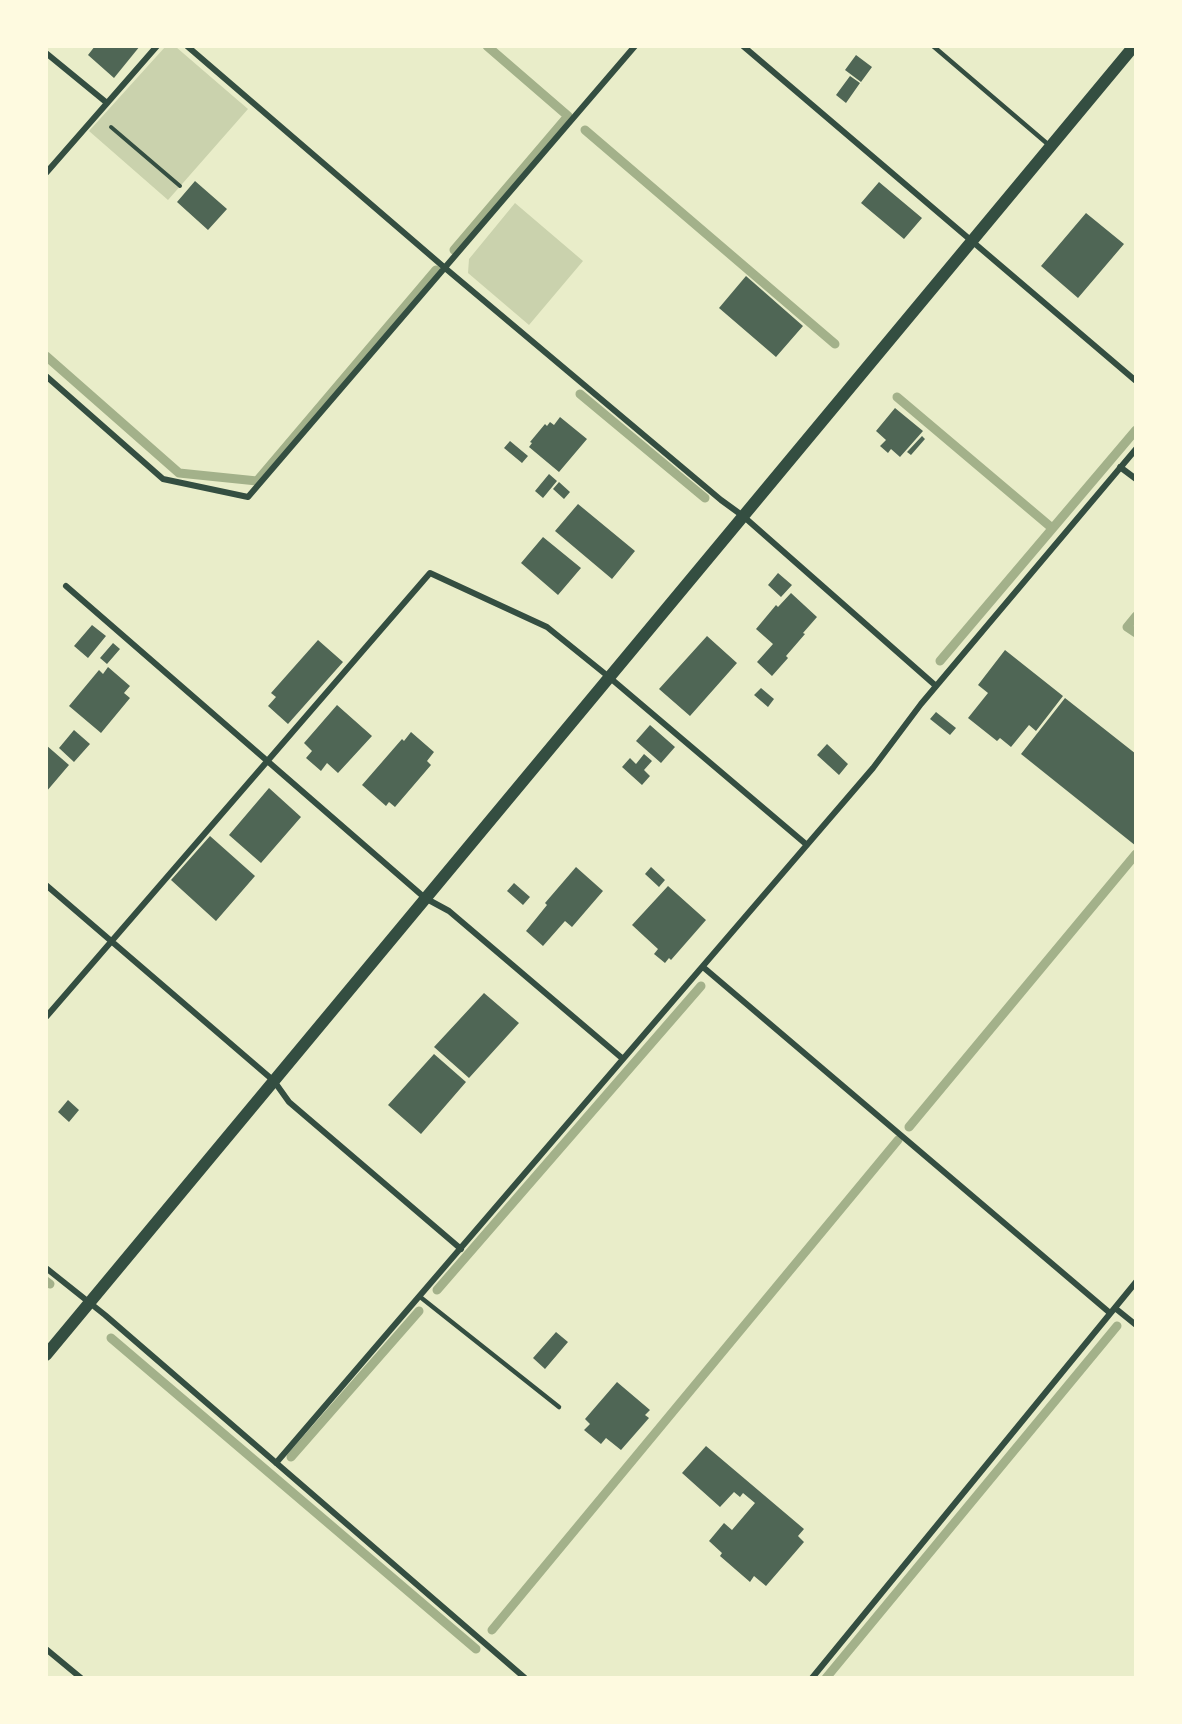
<!DOCTYPE html>
<style>
body{margin:0}
#map{position:relative;width:1182px;height:1724px;overflow:hidden;background:#e9edc9;font-family:Montserrat,sans-serif}
canvas{display:block}
.frame{position:absolute;inset:0;border:48px solid #fefae0;pointer-events:none}
</style>
<div id="map">
<canvas width="1182" height="1724"></canvas>
<div class="frame"></div>
</div>
<script>
const context = document.querySelector('canvas').getContext('2d');
context.lineJoin = 'round';
function fillPath(path, color) { context.fillStyle = color; context.fill(path, 'evenodd'); }
function stroke(path, color, width, dash) { context.strokeStyle = color; context.lineWidth = width; context.lineCap = dash ? 'butt' : 'round'; context.setLineDash(dash || []); context.stroke(path); }
fillPath(new Path2D(`
 M165 47H176L248 109 168 200 89 131Z
 M515 203 583 261 529 325 468 273 469 259Z`), '#cad2ad');
stroke(new Path2D(`
 M585 130 835 344
 M454 250 568 116 487 46
 M46 356 179 473 257 481 436 270
 M580 394 705 498
 M897 397 1052 528
 M1136 616 1127 627 1136 633
 M940 661 1136 430
 M909 1127 1136 854
 M46 1281 50 1284
 M437 1290 701 986
 M111 1338 476 1649
 M291 1457 419 1311
 M492 1630 898 1140
 M826 1678 1117 1326`), '#a3b18a', 9);
fillPath(new Path2D(`
 M95 46H140L114 78 88 55Z
 M856 55 872 67 861 82 845 70Z
 M850 76 860 83 846 103 836 95Z
 M195 181 227 209 208 230 177 202Z
 M879 182 922 218 904 239 861 203Z
 M1086 213 1124 244 1078 298 1041 266Z
 M746 276 803 326 776 357 719 308Z
 M895 408 923 431 900 457 891 449 888 453 880 446 886 440 876 431Z
 M560 417 587 439 559 472 529 447 532 443 530 442 545 424 547 426 550 422 554 425Z
 M922 436 925 439 911 455 907 452Z
 M510 441 528 456 522 463 504 448Z
 M549 474 557 481 543 498 535 491Z
 M559 482 570 492 564 499 553 489Z
 M578 504 635 551 612 579 555 531Z
 M543 537 581 568 558 595 521 563Z
 M778 573 792 585 781 597 768 585Z
 M791 593 817 617 803 633 805 634 786 656 788 658 772 676 757 662 773 644 756 629 776 605 778 607Z
 M92 625 106 636 88 658 74 646Z
 M707 636 737 663 690 716 659 689Z
 M318 640 343 662 288 724 268 706 276 697 271 693Z
 M113 643 120 649 107 664 100 658Z
 M1005 650 1063 696 1036 731 1029 725 1011 747 1000 738 997 741 968 718 988 693 978 685Z
 M108 667 130 686 124 693 130 698 101 733 69 706 99 670 103 674Z
 M761 688 774 699 768 707 754 695Z
 M1065 698 1136 754V846L1021 754Z
 M337 705 372 736 338 773 327 763 321 771 306 758 312 751 304 743Z
 M936 712 956 728 950 735 930 719Z
 M650 725 675 747 661 763 636 741Z
 M74 730 90 744 74 762 59 748Z
 M411 732 434 752 427 761 431 765 395 807 389 802 386 806 362 785 402 739 404 741Z
 M827 744 848 764 839 775 817 755Z
 M46 745 69 765 46 792Z
 M644 754 652 761 644 770 650 776 642 785 622 767 630 758 636 764Z
 M269 788 301 817 261 863 229 835Z
 M210 836 255 876 216 921 171 880Z
 M576 867 603 891 572 927 565 921 543 946 526 931 547 905 545 903Z
 M651 867 665 880 659 887 645 874Z
 M514 883 530 897 523 905 507 891Z
 M668 886 706 920 671 960 669 958 665 963 654 954 658 949 632 925Z
 M484 993 519 1023 469 1078 434 1047Z
 M434 1054 466 1082 421 1134 388 1105Z
 M68 1100 79 1110 69 1122 58 1112Z
 M556 1332 568 1342 545 1369 533 1358Z
 M617 1382 650 1410 645 1415 649 1418 621 1450 606 1438 601 1444 584 1430 590 1424 585 1419Z
 M706 1446 804 1529 798 1536 804 1542 766 1586 754 1576 750 1582 720 1556 722 1553 709 1541 724 1523 732 1530 755 1503 743 1493 740 1497 734 1492 720 1507 682 1473Z`), '#4f6655');
stroke(new Path2D(`
 M111 127 180 186`), '#344e41', 4);
stroke(new Path2D(`
 M933 46 1050 146
 M419 1296 559 1407`), '#344e41', 4.5);
stroke(new Path2D(`
 M187 46 445 268 721 500 743 516 936 686
 M743 46 1136 381
 M46 53 107 103
 M46 173 157 46
 M46 376 163 479 248 497 635 46
 M1120 467 1136 479
 M66 586 425 898 449 911 623 1059
 M46 885 274 1081 289 1102 461 1249
 M703 967 1110 1313
 M46 1017 430 573 547 627 609 677 807 845
 M46 1268 105 1315 525 1678
 M1115 1308 1136 1325
 M276 1463 873 768 921 704 1136 449
 M46 1649 81 1678
 M812 1678 1136 1282`), '#344e41', 6);
stroke(new Path2D(`
 M46 1355 1134 46`), '#344e41', 12);
</script>
